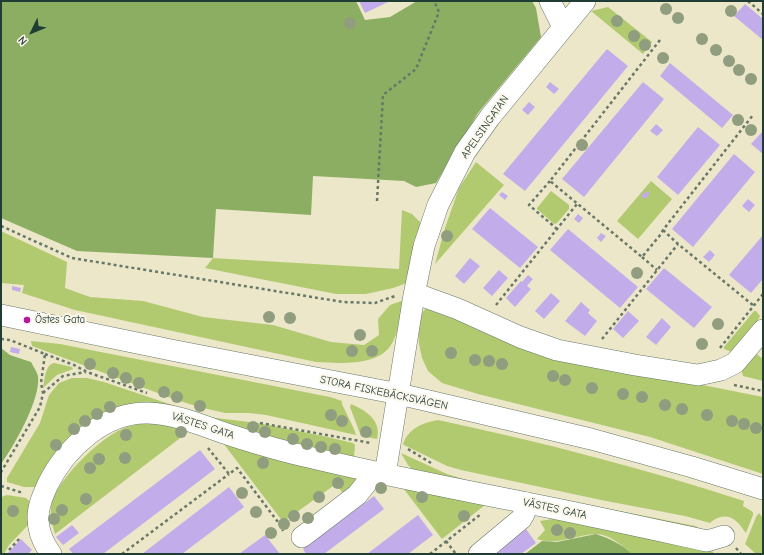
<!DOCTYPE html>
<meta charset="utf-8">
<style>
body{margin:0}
#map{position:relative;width:764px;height:555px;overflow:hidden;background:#ede7c9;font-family:"Comic Neue",sans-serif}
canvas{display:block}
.frame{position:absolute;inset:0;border:2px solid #1f3d34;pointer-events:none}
.north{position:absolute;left:12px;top:12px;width:40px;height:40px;-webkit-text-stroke:3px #fbf7ec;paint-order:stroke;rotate:227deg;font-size:11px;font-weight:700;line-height:16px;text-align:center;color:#1f3d34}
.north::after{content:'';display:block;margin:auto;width:14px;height:18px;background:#1f3d34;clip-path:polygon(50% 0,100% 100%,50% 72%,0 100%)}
</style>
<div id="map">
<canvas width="764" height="555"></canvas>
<div class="frame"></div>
<div class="north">N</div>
</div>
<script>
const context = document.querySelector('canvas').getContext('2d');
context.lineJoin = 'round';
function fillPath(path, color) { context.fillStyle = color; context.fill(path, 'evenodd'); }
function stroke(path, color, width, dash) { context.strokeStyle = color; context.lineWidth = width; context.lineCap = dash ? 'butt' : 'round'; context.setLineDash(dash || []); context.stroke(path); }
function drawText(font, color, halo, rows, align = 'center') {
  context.font = font + ' "Comic Neue",sans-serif'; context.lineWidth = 4; context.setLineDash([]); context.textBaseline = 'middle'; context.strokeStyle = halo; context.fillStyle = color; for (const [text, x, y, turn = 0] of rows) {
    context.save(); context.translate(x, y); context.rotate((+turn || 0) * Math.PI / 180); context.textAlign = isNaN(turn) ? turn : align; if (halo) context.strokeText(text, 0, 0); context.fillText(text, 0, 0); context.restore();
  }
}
fillPath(new Path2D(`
 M608 7 652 42 643 54 591 11Z
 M476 162 504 185 435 264 445 228 459 188Z
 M651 181 672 199 638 239 617 221Z
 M551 191 569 205V209L557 223 554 224 537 209V208Z
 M402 210 412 214 420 222 422 232 407 283 393 288 366 294H336L205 268 213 258 399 269Z
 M1 231 67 262 65 288 90 297 143 301 203 317 273 325 331 342 364 345 379 335 378 319 390 305 404 300C401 315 399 332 391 345 377 367 338 363 316 362L75 310 22 293 24 285 1 283Z
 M428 306 602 365 763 397V474L650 437 478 394 442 383 428 371 422 358 419 344 418 327 421 314Z
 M754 311H756L760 316C756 328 741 343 732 352L724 349V347Z
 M31 341 60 344 330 397 342 401V404L354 429 356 435 266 415 249 413H225L199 407 171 398 32 346Z
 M754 352 763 359V381L743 376 741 368Z
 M54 363 72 367 73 369 57 375 43 388C45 379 45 365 54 363Z
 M72 378H87L104 382 208 417 258 423 323 436 353 443 355 445 354 458 137 407 35 487H24L7 482V478L40 423 49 395 59 383Z
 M351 404C366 410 382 421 377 439L361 436 350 407Z
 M438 420C541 442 643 468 744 501L743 506 753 512V515L746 533C743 530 741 525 737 522 729 514 718 515 710 523L685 516 601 500 461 470 447 466 404 445 403 444C409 428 422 423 438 420Z
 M143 423 181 425 188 432 55 534C52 524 50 516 51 507 54 482 100 438 122 429 129 426 136 425 143 423Z
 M223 443 356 478 355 483 344 495 336 484 283 522Z
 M401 453 447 474 470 481 695 526 701 529 413 470 408 465Z
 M403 488 485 505 442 539Z
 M7 495 26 498 32 503V521L9 545 4 554H1V497Z
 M759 513 763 518V554L755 553 745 544 756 517Z
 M553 519 630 533 714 552 711 554H632C623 546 608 533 595 534 575 535 557 546 537 539L545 530 540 521Z`), '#b1ca70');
fillPath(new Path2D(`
 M1 1H356L365 20 390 17 417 1H532L536 8 541 37 478 113 436 183 416 187 404 181 313 176 311 215 216 209 213 258 77 251 1 218Z
 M1 348 10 355 31 362C33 366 37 372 38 376 41 399 14 446 1 464Z
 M596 534C611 539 621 544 632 554H525L542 541 557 542Z`), '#8cae62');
fillPath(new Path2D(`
 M359 1H390L365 13Z
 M745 4 763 19V40L734 16Z
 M607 49 628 66 525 191 503 174Z
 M670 63 733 115 722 128 660 76Z
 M550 82 559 89 554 94 546 87Z
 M643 82 664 99 584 197 562 179Z
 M529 102 535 107 528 115 522 110Z
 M656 124 663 130 657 136 650 131Z
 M698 127 720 145 678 195 657 177Z
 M762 132 763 133V154L751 144Z
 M734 154 755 172 693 247 672 229Z
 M646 191 650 194 645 199 641 196Z
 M502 192 508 196 505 200 499 195Z
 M748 199 755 205 749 212 742 206Z
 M490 208 538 247 520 268 472 229Z
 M578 214 583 218 579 223 574 219Z
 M568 229 638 287 620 308 550 250Z
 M601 233 606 236 601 242 597 238Z
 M763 235V279L751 293 729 275Z
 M710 250 715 255 709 262 703 257Z
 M470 258 480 266 464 284 455 276Z
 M664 268 712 307 694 328 646 289Z
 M499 270 508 278 492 296 483 288Z
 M528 275 533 279 527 286 531 289 515 307 506 298 521 281 522 282Z
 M12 286 21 288 20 292 12 290Z
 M551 293 560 301 544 319 535 311Z
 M581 302 590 310 588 313 597 321 585 336 565 321Z
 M628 311 639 321 623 338 613 329Z
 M662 318 671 327 656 345 646 337Z
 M11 347 20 349 19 354 10 352Z
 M200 450 215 469 103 554H73L69 549Z
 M229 487 244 507 182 554H142Z
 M374 496 384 509 324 554H306L303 549Z
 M418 515 433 535 408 554H367Z
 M72 525 79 533 63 545 56 537Z
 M526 529 536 543 521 554H493Z
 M265 535 280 554H239Z
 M21 539 32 550 28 554H9L8 553Z`), '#c2adea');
const minor = new Path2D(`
 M550 1 563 27
 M414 295 425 297 458 309 520 337 557 350 635 365 698 375 721 370 735 363 763 330
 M1 315 176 351 399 394 591 439 692 467 763 489
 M385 475 414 295 424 246 438 205 465 152 490 117 585 1
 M302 537 357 495 369 480 366 471
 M51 554C43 543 38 531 38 518 38 506 43 495 48 484 66 448 104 412 148 413 177 414 203 426 230 435 258 444 285 452 313 458 384 475 456 489 527 503 588 515 647 528 707 541L724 536
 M479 554 521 519 524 514 528 503`);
stroke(minor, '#677868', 22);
stroke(new Path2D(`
 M748 1 763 14
 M660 40 550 181 642 257 661 234 663 230 753 115
 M550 181 529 205 557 229
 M377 201 383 95 416 69 439 12 434 1
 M1 226 72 258 343 302 375 303 395 296
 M663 230 678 244 754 306
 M642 257 657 270
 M496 305 577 204
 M1 339 10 340 45 354 41 383 43 393 40 407 1 472
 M602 339 678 244
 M720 348 763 294
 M45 354 74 365 87 372 147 393
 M734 385 763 391
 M43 393 63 376 86 372
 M260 423 371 443
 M208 448 229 474 237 468 281 526 283 531
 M408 449 431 463
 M1 486 23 493
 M446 541 456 554
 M736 548 741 554
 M9 550 21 537
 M122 554 229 474
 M430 554 481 514`), '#677868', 2.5, [3, 3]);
stroke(minor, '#fff', 21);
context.fillStyle = '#909d7f';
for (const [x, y] of [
 [666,9],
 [731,11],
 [678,18],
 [617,21],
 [350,23],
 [634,36],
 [702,39],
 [645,45],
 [716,50],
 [663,58],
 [729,61],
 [739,70],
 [751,79],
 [738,120],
 [751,130],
 [582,145],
 [447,236],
 [637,273],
 [269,317],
 [290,318],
 [718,324],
 [360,335],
 [702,344],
 [352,351],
 [372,351],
 [451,353],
 [475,360],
 [489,361],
 [90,364],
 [502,364],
 [113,373],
 [553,376],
 [126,378],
 [565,380],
 [139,383],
 [592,388],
 [164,392],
 [623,394],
 [177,397],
 [642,397],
 [665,405],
 [200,406],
 [110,407],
 [682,409],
 [97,414],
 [331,415],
 [707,415],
 [85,421],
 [342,421],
 [732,421],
 [744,424],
 [253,427],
 [756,428],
 [74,429],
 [181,432],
 [265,432],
 [366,432],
 [126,435],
 [293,439],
 [307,444],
 [56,445],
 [321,447],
 [335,449],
 [125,458],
 [99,459],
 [263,463],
 [90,468],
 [338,483],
 [381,488],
 [242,493],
 [319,497],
 [422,497],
 [86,499],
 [62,510],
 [13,511],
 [256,512],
 [294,516],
 [464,516],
 [308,518],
 [54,519],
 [284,524],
 [557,530],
 [271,533],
 [570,533]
]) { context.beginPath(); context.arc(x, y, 6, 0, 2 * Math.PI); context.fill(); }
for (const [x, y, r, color] of [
 [27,320,4,"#b5179e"]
]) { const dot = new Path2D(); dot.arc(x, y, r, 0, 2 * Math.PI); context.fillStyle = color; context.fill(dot); stroke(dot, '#fbf7ec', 1.5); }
drawText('11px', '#1f3d34', '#fbf7ec', [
 ["APELSINGATAN",485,127,-55],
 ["STORA FISKEBÄCKSVÄGEN",384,393,12],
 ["VÄSTES GATA",203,426,18],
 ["VÄSTES GATA",555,509,12]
]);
drawText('11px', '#1f3d34', '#fbf7ec', [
 ["Östes Gata",35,320]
], 'left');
</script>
